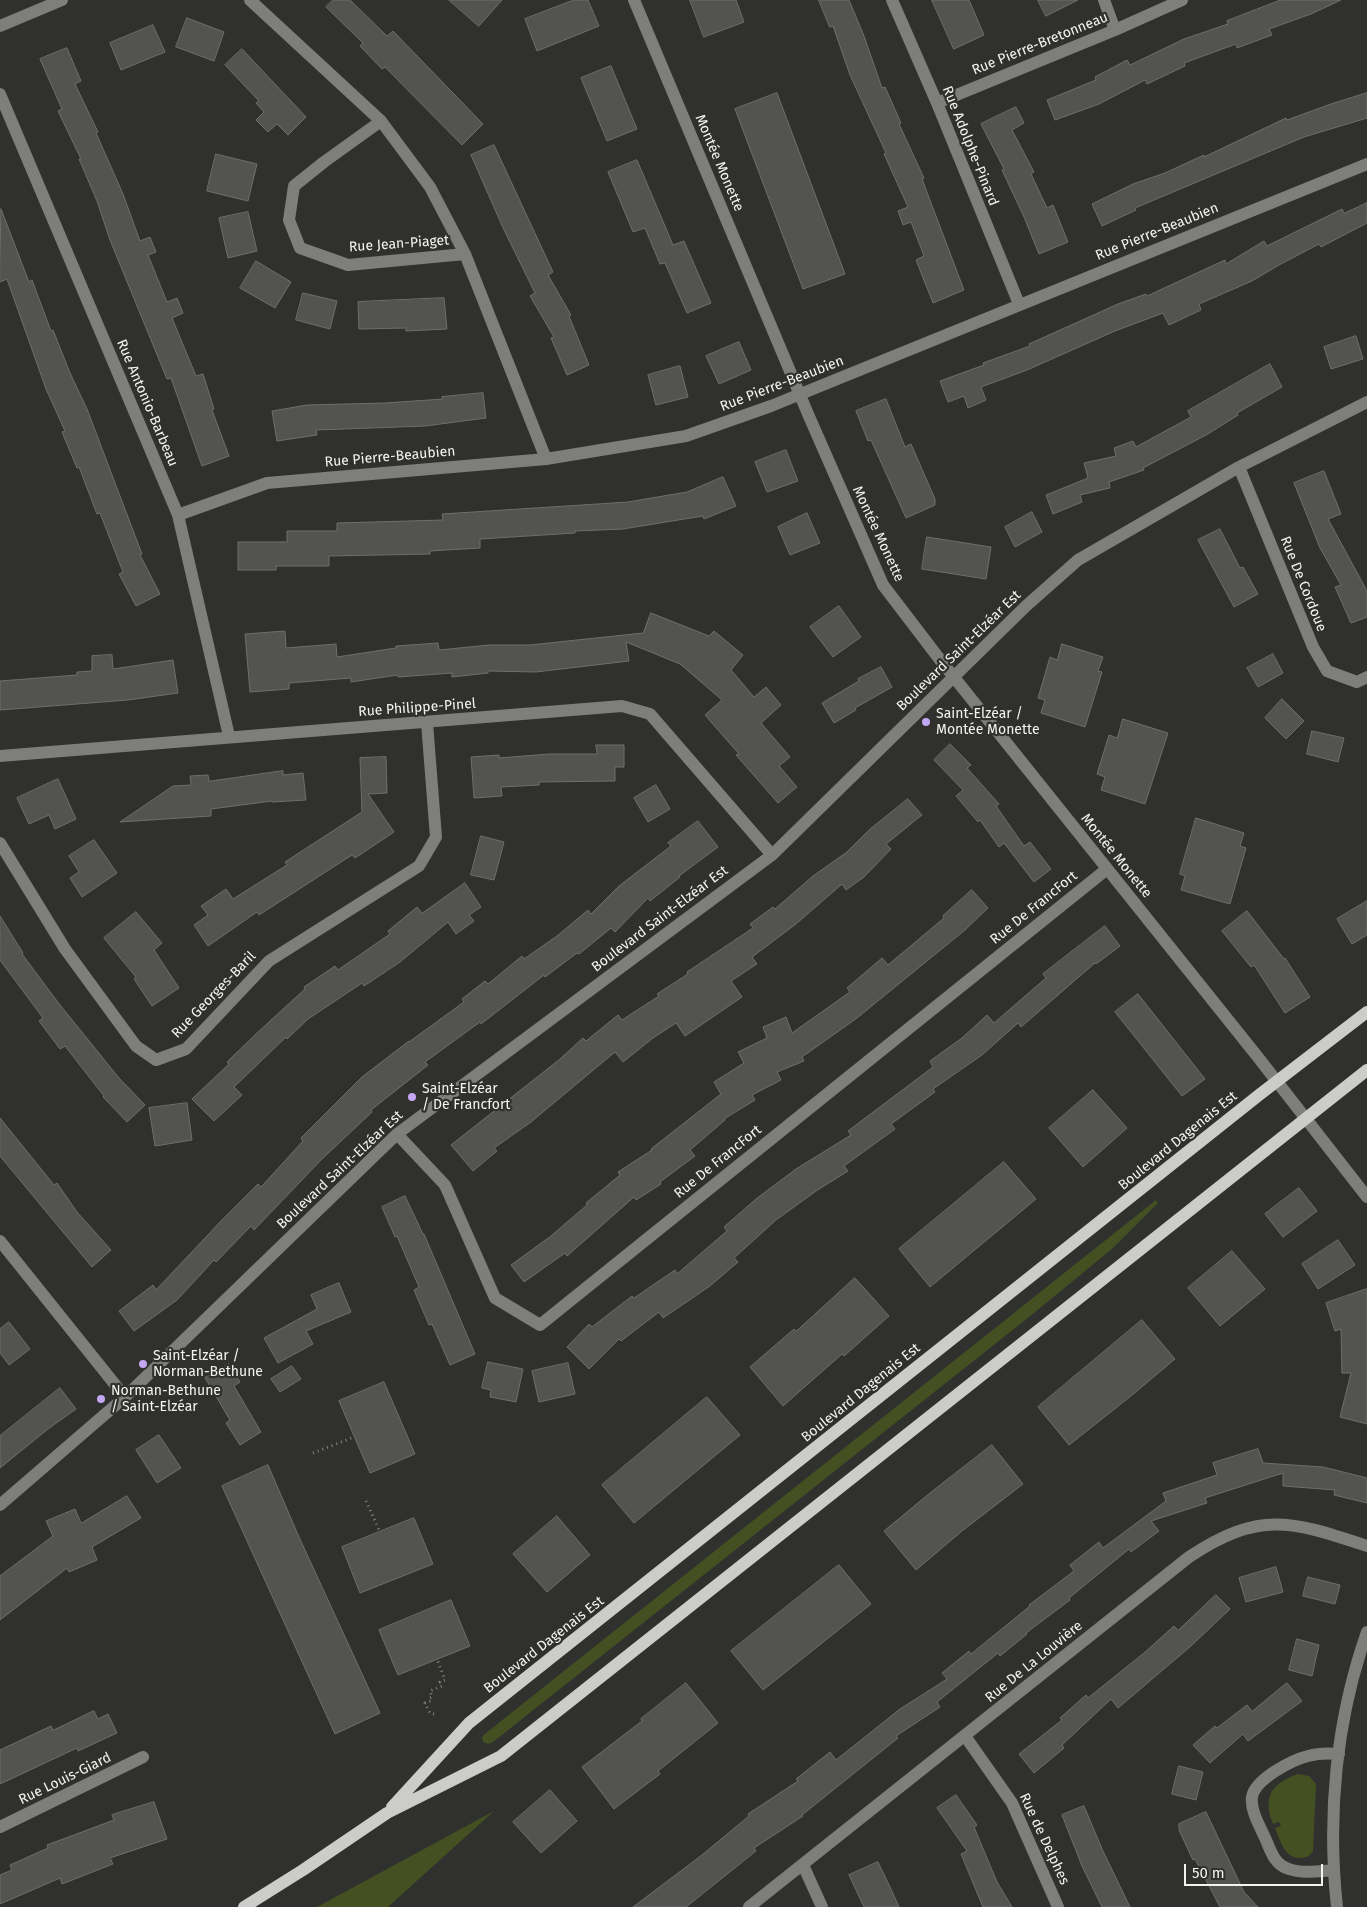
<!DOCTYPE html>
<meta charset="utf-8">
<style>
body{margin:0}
#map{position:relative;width:1367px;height:1907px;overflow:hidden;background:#30312e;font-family:"Fira Sans",sans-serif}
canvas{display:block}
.scale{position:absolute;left:1184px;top:1864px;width:139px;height:22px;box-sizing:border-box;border:2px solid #f3f4f2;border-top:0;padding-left:6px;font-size:15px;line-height:18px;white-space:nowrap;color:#f3f4f2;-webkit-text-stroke:4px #30312e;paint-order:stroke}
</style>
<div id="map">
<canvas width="1367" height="1907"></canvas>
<div class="scale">50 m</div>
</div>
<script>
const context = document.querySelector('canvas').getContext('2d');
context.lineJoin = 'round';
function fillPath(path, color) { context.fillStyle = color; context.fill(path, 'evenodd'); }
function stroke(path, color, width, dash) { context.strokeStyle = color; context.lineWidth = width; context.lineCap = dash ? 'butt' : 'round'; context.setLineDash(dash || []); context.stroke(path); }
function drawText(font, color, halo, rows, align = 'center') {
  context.font = font + ' "Fira Sans",sans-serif'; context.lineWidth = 4.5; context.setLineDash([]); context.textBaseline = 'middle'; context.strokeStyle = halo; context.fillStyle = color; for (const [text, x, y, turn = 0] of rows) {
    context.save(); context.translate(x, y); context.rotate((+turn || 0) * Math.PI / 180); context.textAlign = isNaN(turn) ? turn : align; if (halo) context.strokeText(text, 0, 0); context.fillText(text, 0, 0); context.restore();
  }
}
fillPath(new Path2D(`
 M1156 1200 1158 1203 1112 1249 1029 1317 493 1742 488 1744 483 1742 482 1737 486 1733Z
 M1298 1774 1309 1776 1316 1784 1313 1851C1310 1856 1306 1858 1299 1858 1284 1857 1280 1840 1275 1828L1281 1826 1279 1822 1273 1824C1262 1797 1272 1783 1298 1774Z
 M494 1811 388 1907H317Z`), '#445021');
const building = new Path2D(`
 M333 0H350L387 36 393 31 483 124 462 145 385 67 382 69 360 46 363 43 326 7Z
 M449 0H502L479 26Z
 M574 0H588L599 26 537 51 525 19Z
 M690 0H736L744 22 704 37Z
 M819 0H849L864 36 882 88 885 87 901 123 899 124 924 178 922 179 964 290 933 303 916 260 924 256 911 222 903 225 898 211 908 207 884 154 886 153 850 75 833 26 830 27Z
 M932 0H969L984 35 954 49Z
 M1038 0H1078L1046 16Z
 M1281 0H1341L1311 14 1269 29 1272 35 1237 48 1236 44 1184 63 1185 66 1147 84 1145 80 1099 104 1055 120 1047 100 1096 80 1095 77 1127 60 1130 65 1184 39 1228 24 1227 21Z
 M187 18 224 32 214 61 176 47Z
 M153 25 165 52 121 70 110 43Z
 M67 48 81 81 75 84 98 132 96 133 123 194 140 241 150 237 156 252 148 255 167 302 177 298 183 313 172 318 196 376 203 374 214 409 212 410 229 456 202 466 171 378 167 379 110 240 97 201 79 159H81L58 111 62 109 40 59Z
 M242 49 306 117 288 135 277 124 268 132 256 120 264 112 256 103 259 101 225 65Z
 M611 66 637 129 607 141 581 78Z
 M777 93 845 274 803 289 735 109Z
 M1367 93V118L1304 137 1135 208 1136 210 1102 226 1092 204 1133 184 1165 173 1204 155V157L1286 118 1287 120 1331 104Z
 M1016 107 1024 123 1012 130 1034 172 1031 174 1047 208 1053 205 1068 242 1039 254 1024 217 1002 170 1004 169 981 124Z
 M494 145 553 272 548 275 571 315 569 316 589 365 567 375 551 338 554 337 530 296 535 293 504 230 471 155Z
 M216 154 257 164 248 201 207 191Z
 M637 160 673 245 684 241 711 303 687 313 665 263 660 264 645 228 633 232 608 172Z
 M1367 203V223L1321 247 1319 244 1279 265 1252 281 1199 304 1201 310 1169 325 1163 313 1115 331 1027 370 981 387 986 400 968 408 964 396 948 402 940 381 984 365 983 363 1030 346 1029 344 1118 304 1146 294 1147 296 1225 260 1226 264 1264 241 1267 246 1342 209 1344 213Z
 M1 209 29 282 32 280 51 331 53 330 70 373 87 409 142 554 140 555 160 594 136 606 119 574 123 572 100 513 97 514 79 467 77 468 62 432 65 431 46 389 7 279 0 282Z
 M248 212 257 251 228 258 219 218Z
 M256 261 291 282 275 308 240 288Z
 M303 293 337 301 330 329 296 320Z
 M444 298 447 329 406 331V328L359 329 358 302Z
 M1356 336 1363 359 1331 369 1324 347Z
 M739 342 751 370 719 384 706 356Z
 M1270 364 1282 387 1237 413 1238 415 1208 434 1143 468 1144 470 1109 482 1110 488 1080 495 1082 502 1053 514 1046 495 1088 478 1084 463 1116 456 1114 448 1133 441 1136 447 1191 417 1188 411Z
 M680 366 688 397 656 405 648 375Z
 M483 393 486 418 425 426 316 430 317 435 277 441 272 411 307 405 385 403 443 399 442 397Z
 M886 399 905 447 911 444 935 499V505L906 518 871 440 868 441 856 411Z
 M786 450 798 481 767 492 755 462Z
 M1324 471 1341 514 1328 519 1367 591V617L1351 623 1335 587 1341 585 1320 548 1294 483Z
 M723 477 736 506 704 519 703 516 623 529 575 531V533L480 539V548L430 551V554L329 556V566H276V570H238V542H287V531H337V523L443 520 442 514 628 502 687 492Z
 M1032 512 1042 532 1015 547 1005 527Z
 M807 513 820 543 790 555 778 527Z
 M1220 529 1240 568 1243 567 1258 594 1234 607 1198 540Z
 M927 537 991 547 986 579 922 569Z
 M839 606 861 637 833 657 810 627Z
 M651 613 709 636 714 631 743 655 731 670 754 697 766 687 781 705 761 723 790 757 779 766 797 787 778 803 736 755 739 754 705 715 722 700 680 664 626 642 629 661 536 672 488 671V673L452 677V673L398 677V675L351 682V678L289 683V689L250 692 245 634 285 631 286 648 336 644 337 657 396 648V646L438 643 439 650 489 645H530L643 633Z
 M1062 644 1103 657 1098 671 1102 672 1085 727 1041 713 1045 700 1038 698 1050 657 1057 660Z
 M1273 654 1283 673 1258 687 1247 668Z
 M112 655 113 669 173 660 178 693 128 700 0 710V681L77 675V672L92 671V656Z
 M881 667 892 687 855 708 856 710 834 723 822 703 859 681 858 679Z
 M1282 699 1304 721 1286 739 1265 718Z
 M1123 719 1168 733 1145 804 1101 790 1105 777 1097 774 1109 735 1117 738Z
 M1312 731 1344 738 1338 762 1307 754Z
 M950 744 971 765 967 768 999 804 996 806 1024 846 1030 842 1051 869 1034 882 1004 843 999 847 980 820 978 822 956 796 963 790 934 760Z
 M596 745H624V767H615V781L539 782V785L501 787 502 796 474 798 471 757 499 755V758L549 754H597Z
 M386 757 387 793 368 794 394 832 355 858 352 855 259 915 257 912 208 946 194 925 208 915 201 906 226 889 233 899 287 865 285 862 362 812 360 758Z
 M283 771V775L303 773 306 800 272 802V801L211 809V816L120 822 173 786 191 785 190 776 208 775 209 781Z
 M58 779 76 819 55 829 49 815 29 824 17 798Z
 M656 785 670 809 648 822 634 798Z
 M908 799 922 815 886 844 891 849 864 877 846 890 842 884 796 924 752 957 757 964 731 981 742 997 685 1036 676 1023 653 1038 623 1062 615 1052 531 1122 494 1148 497 1151 473 1171 451 1145 560 1059 583 1038 586 1041 618 1015 622 1020 659 996 657 994 688 974 687 972 753 928 750 924 773 907 775 909 813 876 847 852 869 830Z
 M1196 818 1244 833 1240 846 1246 848 1230 904 1181 890 1185 876 1180 874Z
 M698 821 718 847 679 876 680 877 650 901 648 898 615 932 611 928 579 954 577 953 545 977 544 975 481 1024 480 1022 425 1062 428 1065 371 1110 372 1112 322 1159 254 1230 251 1226 216 1262 214 1260 177 1300 134 1331 119 1311 153 1285 156 1290 222 1220 258 1184 261 1187 303 1141 301 1138 362 1077 409 1041V1042L464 1002 462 999 485 981 488 984 522 956 524 959 557 936 588 910 591 914 619 886 671 846 668 843Z
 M481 836 504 842 494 880 471 875Z
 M94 840 117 873 82 897 70 878 79 872 69 856Z
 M465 883 481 907 469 915 474 921 456 934 448 922 400 962 364 986 362 983 308 1019 287 1039 286 1037 234 1087 242 1095 214 1121 192 1099 229 1064 227 1062 257 1033 305 989 304 987 335 966 338 970 390 934 388 931 417 907 422 913Z
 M972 890 988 908 965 930 857 1018 802 1057 804 1061 777 1072 781 1080 752 1095 755 1100 724 1119 725 1120 690 1150 695 1156 660 1182 661 1184 636 1200 634 1197 567 1256 565 1253 524 1282 511 1265 551 1236 587 1205 586 1203 620 1175 618 1172 652 1150 651 1149 721 1094 714 1082 744 1063 738 1052 767 1038 763 1027 786 1017 792 1033 850 992 847 988 882 958 888 965 944 918 943 916Z
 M1367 901V935L1352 944 1337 919Z
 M1247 911 1284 959 1285 958 1310 997 1285 1013 1254 965 1251 967 1222 931Z
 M136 912 162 943 154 950 179 988 152 1006 134 979 136 977 104 938Z
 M0 916 23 953 22 954 60 1005 119 1078 145 1105 127 1122 103 1097 104 1096 65 1046 60 1049 39 1021 43 1018 0 960Z
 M1105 926 1120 946 1096 964 1095 963 1021 1027 1018 1023 982 1055 933 1089 935 1092 891 1124 895 1129 844 1166 848 1171 816 1191 776 1220 734 1258 738 1262 710 1286 663 1318 659 1312 621 1341 619 1339 589 1369 567 1347 589 1324 592 1327 632 1296 634 1298 675 1270 677 1274 727 1231 724 1227 756 1199 796 1169 851 1135 848 1131 933 1067 930 1061 962 1038 987 1015 994 1023 1046 978 1043 974Z
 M1138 994 1205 1079 1182 1096 1115 1012Z
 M1093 1090 1127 1128 1083 1167 1049 1128Z
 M187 1103 192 1140 155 1146 149 1108Z
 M0 1118 54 1185 57 1183 77 1212 111 1250 92 1267 0 1156Z
 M1004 1162 1036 1199 930 1287 899 1249Z
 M1299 1188 1317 1211 1283 1237 1265 1214Z
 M405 1196 423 1234H424L475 1354 450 1365 432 1324 429 1325 414 1290 419 1287 397 1236 395 1237 382 1207Z
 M1338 1240 1355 1265 1318 1289 1302 1264Z
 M1232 1251 1265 1289 1220 1326 1188 1288Z
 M855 1278 889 1316 844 1356 842 1354 783 1406 750 1367 794 1329 796 1331Z
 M339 1283 351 1312 306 1331 313 1344 278 1363 264 1338 317 1309 311 1295Z
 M1367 1289V1424L1340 1417 1351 1373H1342L1341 1329 1335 1331 1326 1303Z
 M1142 1320 1175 1359 1131 1396 1069 1445 1038 1407Z
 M9 1322 30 1349 9 1365 0 1353V1329Z
 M488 1362 523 1369 516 1402 490 1397 491 1390 482 1388Z
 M568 1363 575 1394 539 1402 532 1371Z
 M229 1364 240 1382 234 1386 261 1432 240 1445 226 1423 230 1420 205 1378Z
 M292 1366 301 1379 280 1392 271 1379Z
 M384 1382 415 1454 370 1473 339 1401Z
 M60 1388 76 1409 48 1429 0 1468V1436Z
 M707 1397 740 1435 634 1523 602 1485Z
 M159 1435 181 1468 157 1483 136 1450Z
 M992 1445 1023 1484 962 1531 916 1570 884 1531 930 1493Z
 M1258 1449 1263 1463 1323 1467 1367 1478V1503L1334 1495 1335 1490 1283 1486V1473L1205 1498 1207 1503 1151 1521 1159 1531 1131 1552 1129 1549 1069 1598 1070 1600 1026 1633 1027 1634 1000 1656 998 1653 937 1702 940 1707 896 1736 898 1738 802 1815 803 1816 754 1848 756 1851 686 1907H633L702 1855 749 1816 748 1814 798 1781 796 1779 830 1752 836 1760 900 1709 947 1679 942 1673 969 1651 971 1654 1030 1606 1029 1605 1074 1571 1070 1565 1099 1542 1103 1548 1166 1501 1163 1493 1217 1475 1213 1463Z
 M268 1465 299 1537 380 1713 335 1734 222 1486Z
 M127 1496 141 1518 92 1547 97 1560 69 1572 67 1568 0 1620V1576L53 1536 46 1521 75 1509 81 1523Z
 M557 1516 590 1555 547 1592 513 1554Z
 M414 1518 433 1564 360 1593 342 1547Z
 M839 1565 871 1604 763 1690 731 1651Z
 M1276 1567 1283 1592 1246 1602 1239 1578Z
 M1308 1577 1340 1585 1335 1604 1303 1596Z
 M1216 1595 1230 1609 1191 1646 1118 1708 1111 1699 1062 1745 1064 1748 1034 1773 1019 1754 1062 1720 1060 1718 1086 1695 1088 1698 1144 1653 1174 1626 1178 1630Z
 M451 1600 470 1646 398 1675 379 1630Z
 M1297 1639 1319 1645 1312 1676 1289 1670Z
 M686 1683 718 1723 658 1771 660 1774 614 1809 582 1767 642 1721 641 1719Z
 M1287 1683 1302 1701 1248 1741 1243 1734 1210 1763 1193 1745 1215 1726 1217 1728 1247 1705 1252 1711Z
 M94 1711 98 1719 108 1714 117 1733 78 1751 77 1748 0 1784V1750L51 1726 53 1730Z
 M1179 1766 1203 1772 1196 1800 1172 1794Z
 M550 1790 577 1821 541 1853 513 1822Z
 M956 1795 977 1825 974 1827 997 1882 1012 1907H983L961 1854 967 1851 937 1808Z
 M154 1802 167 1839 110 1858 113 1864 62 1884 60 1878 0 1904V1875L12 1870 10 1865 48 1848 47 1845 114 1820 112 1815Z
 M1084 1806 1102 1849 1130 1907H1102L1082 1866 1062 1815Z
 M1206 1812 1244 1892 1258 1907H1220L1195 1859 1193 1860 1179 1830V1824Z
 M878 1862 890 1887 899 1907H864L849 1875Z`);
fillPath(building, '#535451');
stroke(building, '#6e6f6c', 1);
stroke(new Path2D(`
 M313 1453 354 1437
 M366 1501 380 1532
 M434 1714 430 1713 425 1703 431 1701 430 1698 432 1697 430 1691 442 1686 440 1682 445 1680 437 1659`), '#828381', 3, [1, 4]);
stroke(new Path2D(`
 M250 0 381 121 430 187 465 254 546 459
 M634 0 808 414 883 585 941 661 1257 1056 1367 1197
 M892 0 937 103 1019 304
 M1104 0 1115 30
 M0 26 62 0
 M0 94 178 515 229 736
 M937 103 1115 30 1182 0
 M381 121 324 162 294 186 289 220 300 248 348 265 465 254
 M1239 467 1313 647 1327 671 1357 682 1367 677
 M178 515 267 483 546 459 686 436 771 406 1367 164
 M0 756C207 738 415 724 622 706L650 714 772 855
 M0 843 65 949 136 1046 156 1060 186 1049 269 961 419 866 436 837 427 723
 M397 1134 445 1185 495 1298 540 1325 1107 869
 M0 1241 125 1397
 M0 1505 125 1397 397 1134 772 855 1026 606 1078 560 1239 467 1367 402
 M965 1736 1012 1803 1058 1907
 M0 1827 143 1757
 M803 1865 822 1907
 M1334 1870C1320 1871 1302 1874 1289 1869 1275 1865 1271 1852 1266 1840 1261 1828 1250 1811 1252 1797 1255 1779 1292 1760 1308 1756 1319 1753 1328 1753 1339 1754
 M749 1907 1189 1557C1260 1510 1291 1521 1367 1546
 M1337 1907C1327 1815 1336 1720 1367 1632`), '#7e7e7d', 12);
stroke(new Path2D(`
 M392 1807 469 1723 1259 1095 1367 1012
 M244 1907 303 1870 387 1813 501 1756 1367 1070`), '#cccdca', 12);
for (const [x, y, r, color] of [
 [926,722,5,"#c3a7f2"],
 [412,1097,5,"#c3a7f2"],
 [143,1364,5,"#c3a7f2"],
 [101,1399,5,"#c3a7f2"]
]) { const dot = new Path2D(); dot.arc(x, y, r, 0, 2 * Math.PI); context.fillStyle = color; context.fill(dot); stroke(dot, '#30312e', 2); }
drawText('14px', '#f3f4f2', '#30312e', [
 ["Rue Pierre-Bretonneau",1040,44,-22],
 ["Rue Adolphe-Pinard",970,146,68],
 ["Montée Monette",719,163,67],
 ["Rue Pierre-Beaubien",1157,232,-22],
 ["Rue Jean-Piaget",399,244,-4],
 ["Rue Pierre-Beaubien",782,384,-21],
 ["Rue Antonio-Barbeau",147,403,67],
 ["Rue Pierre-Beaubien",390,457,-5],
 ["Montée Monette",878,534,65],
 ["Rue De Cordoue",1303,584,68],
 ["Boulevard Saint-Elzéar Est",959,651,-44],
 ["Rue Philippe-Pinel",417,708,-4],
 ["Montée Monette",1116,856,51],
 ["Rue De FrancFort",1034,908,-39],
 ["Boulevard Saint-Elzéar Est",660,919,-37],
 ["Rue Georges-Baril",214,995,-46],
 ["Boulevard Dagenais Est",1178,1141,-39],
 ["Rue De FrancFort",718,1162,-39],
 ["Boulevard Saint-Elzéar Est",340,1170,-43],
 ["Boulevard Dagenais Est",861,1393,-39],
 ["Boulevard Dagenais Est",544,1645,-38],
 ["Rue De La Louvière",1034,1662,-39],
 ["Rue Louis-Giard",65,1779,-26],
 ["Rue de Delphes",1044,1839,65]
]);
drawText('14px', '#f3f4f2', '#30312e', [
 ["Saint-Elzéar /",936,714],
 ["Montée Monette",936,730],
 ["Saint-Elzéar",422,1089],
 ["/ De Francfort",422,1105],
 ["Saint-Elzéar /",153,1356],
 ["Norman-Bethune",153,1372],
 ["Norman-Bethune",111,1391],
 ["/ Saint-Elzéar",111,1407]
], 'left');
</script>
